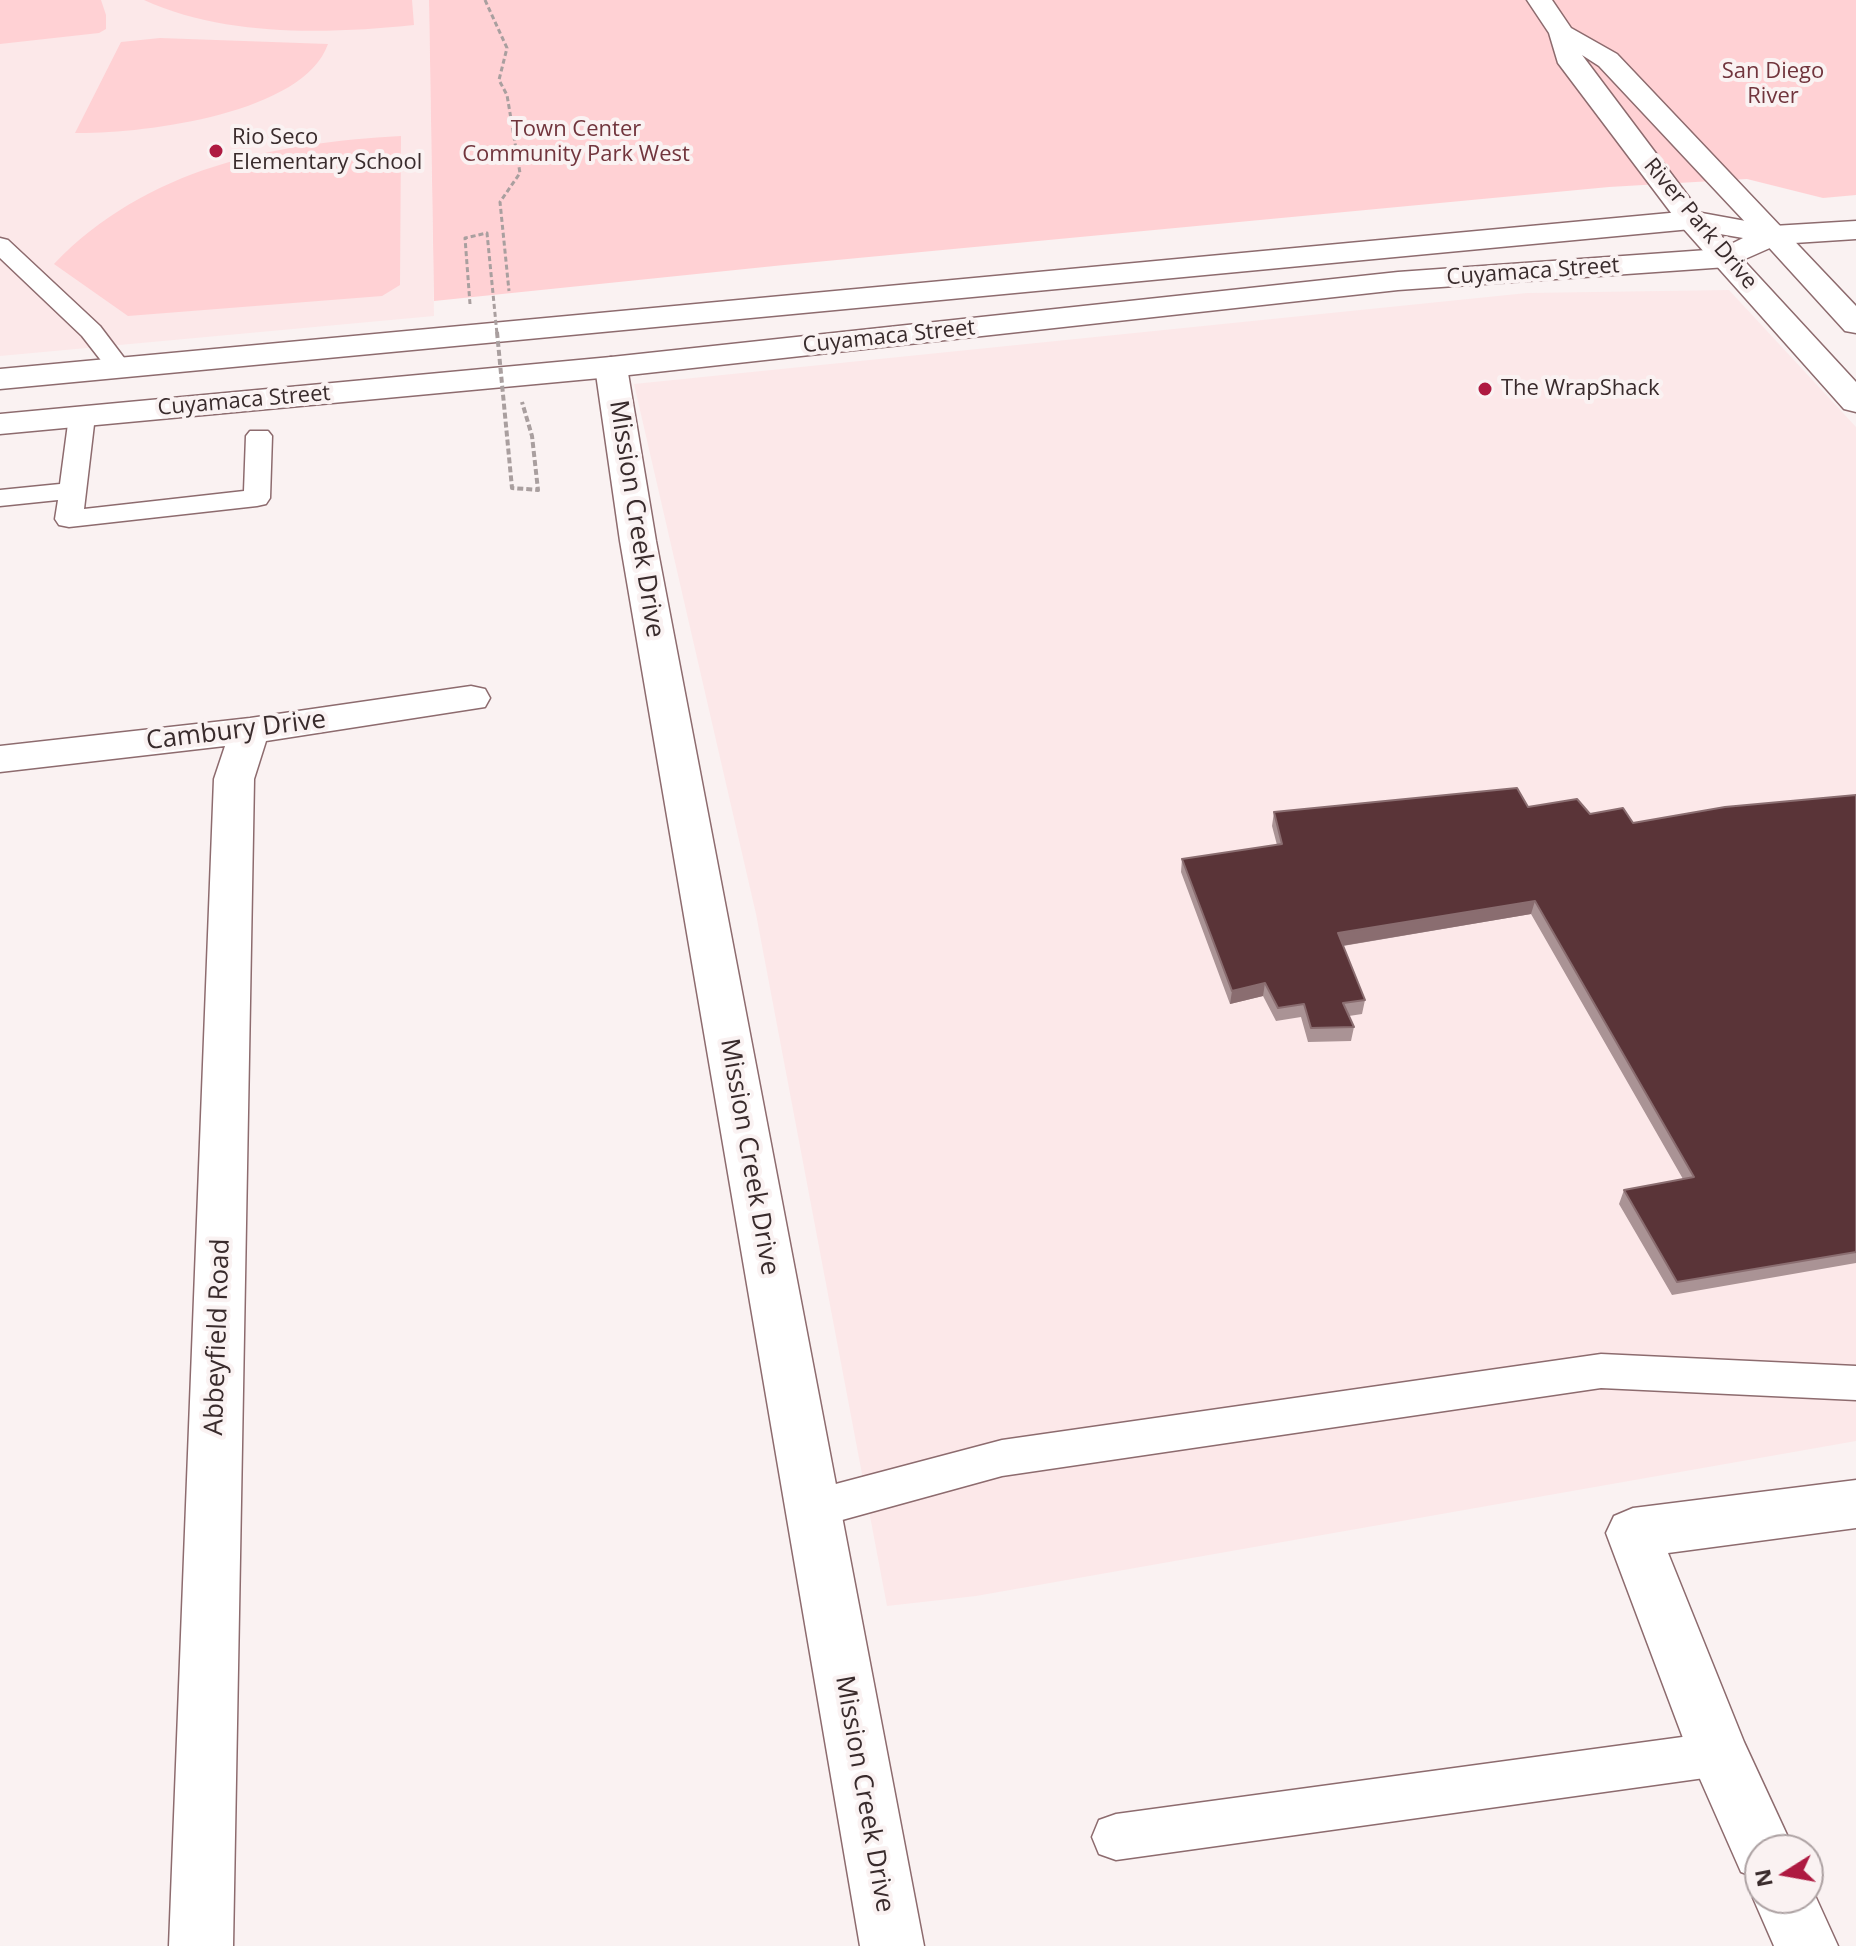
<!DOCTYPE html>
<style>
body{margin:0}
#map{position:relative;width:1856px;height:1946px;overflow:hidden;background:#faf2f2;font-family:"Open Sans",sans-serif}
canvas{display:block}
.north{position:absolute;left:1744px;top:1834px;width:80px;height:80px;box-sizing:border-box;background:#faf2f2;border:2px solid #ada2a3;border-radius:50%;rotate:259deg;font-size:22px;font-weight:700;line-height:32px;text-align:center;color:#392b2c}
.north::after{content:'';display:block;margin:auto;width:28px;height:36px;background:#ae1a41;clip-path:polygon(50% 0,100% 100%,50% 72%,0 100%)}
</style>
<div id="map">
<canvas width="1856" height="1946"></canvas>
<div class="north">N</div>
</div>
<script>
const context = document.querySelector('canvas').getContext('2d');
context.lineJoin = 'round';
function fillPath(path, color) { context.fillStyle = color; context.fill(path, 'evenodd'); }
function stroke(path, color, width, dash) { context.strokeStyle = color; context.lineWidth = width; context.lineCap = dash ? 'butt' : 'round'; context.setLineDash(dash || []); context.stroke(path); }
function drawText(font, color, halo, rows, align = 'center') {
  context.font = font + ' "Open Sans",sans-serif'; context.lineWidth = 8; context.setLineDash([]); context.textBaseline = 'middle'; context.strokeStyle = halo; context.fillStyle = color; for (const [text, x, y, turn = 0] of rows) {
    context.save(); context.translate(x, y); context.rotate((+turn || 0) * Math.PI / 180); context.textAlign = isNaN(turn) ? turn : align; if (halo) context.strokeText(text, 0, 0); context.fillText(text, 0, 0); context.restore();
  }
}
fillPath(new Path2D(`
 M0 0H429L434 316 0 356Z
 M1729 290 1856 427V1441L976 1596 887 1606 756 914 634 384 1527 293Z`), '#fce8e9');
fillPath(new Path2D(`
 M0 0H101L106 15V29L99 33 0 44Z
 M144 0H412L414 25C327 34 225 37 144 0Z
 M429 0H1856V195L1823 198 1747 179 1609 187 784 265 434 301Z
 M160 38 328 44C303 115 140 134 75 133L121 42Z
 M401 136 400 285 382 296 128 316 54 264C146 168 273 143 401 136Z`), '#ffd1d4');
const lane = new Path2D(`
 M0 238 8 240 100 326 131 367 128 372H110L82 336 0 258Z
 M82 408 91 411 95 416 84 509 244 491 246 436 250 431H268L272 436 270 498 266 504 257 506 69 527 59 525 55 519 58 500 0 506V490L60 484 69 416 73 411Z
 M1601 1354 1856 1366V1400L1601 1388 1002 1476 813 1528 798 1522 792 1509 798 1496 813 1490 1002 1440Z
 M1719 1732 1735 1738 1742 1754 1735 1770 1719 1776 1116 1860 1099 1854 1092 1837 1099 1820 1116 1814Z`);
const street = new Path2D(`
 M1527 0H1552L1571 28 1617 54 1783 229 1788 235 1783 241 1773 244 1763 241 1599 66 1582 55 1706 220 1701 226 1691 229 1681 226 1558 63 1549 33Z
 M471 686 485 689 490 698 485 707 266 741 254 779 233 1946H169L214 779 225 746 0 772V746L250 718Z
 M1856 1480V1528L1668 1553 1744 1742 1794 1850H1760V1879L1741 1872 1689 1754 1606 1533 1614 1516 1633 1508Z
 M1808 1880 1838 1946H1774L1753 1898 1760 1881V1898H1808Z`);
const secondary = new Path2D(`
 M1691 211 1701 214 1856 382V412L1844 409 1681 226 1676 220 1681 214Z
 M1773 226 1783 229 1856 306V333L1845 331 1763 241 1758 235 1763 229Z
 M611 357 622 360 627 367 656 541 924 1946H860L620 541 595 367 600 360Z`);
const primary = new Path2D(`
 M1691 211 1773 226 1856 221V239L1779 244 1727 267 1398 290 611 377 0 434V414L611 357 1398 272 1721 249 1743 238 1691 229 0 389V369Z`);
stroke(lane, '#8d6b6e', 3);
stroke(street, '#8d6b6e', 3);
stroke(secondary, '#8d6b6e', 3);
stroke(primary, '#8d6b6e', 3);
stroke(new Path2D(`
 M485 0 507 48 499 80 507 95 520 173 500 202 509 291`), '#a99f9f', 3, [5, 3]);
fillPath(lane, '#fff');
fillPath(street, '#fff');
fillPath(secondary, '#fff');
fillPath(primary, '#fff');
stroke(new Path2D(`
 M470 304 465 238 487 233 497 334`), '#a99f9f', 3, [5, 3]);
stroke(new Path2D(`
 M497 332 512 488 538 490 532 436 522 402`), '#a99f9f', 4, [6, 3]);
fillPath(new Path2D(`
 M1856 795V1263L1672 1295 1619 1204 1624 1190 1683 1179 1531 914 1343 946 1365 1000 1362 1014 1349 1016 1354 1027 1351 1041 1308 1042 1301 1017 1276 1021 1263 996 1230 1004 1181 872 1182 859 1277 845 1272 826 1274 812 1528 807 1590 814 1633 823Z`), '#aa9395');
fillPath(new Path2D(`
 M1535 901 1531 914 1335 947 1338 933Z
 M1265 983 1263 996 1230 1004 1232 991Z`), '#8a6d70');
const building = new Path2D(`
 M1517 788 1528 807 1577 799 1590 814 1623 808 1633 823 1725 807 1856 795V1252L1677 1282 1624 1190 1694 1177 1535 901 1338 933 1365 1000 1343 1003 1354 1027 1311 1028 1304 1004 1278 1008 1265 983 1232 991 1182 859 1282 844 1274 812Z`);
fillPath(building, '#5a3438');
stroke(building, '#8a6d70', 2);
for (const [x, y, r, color] of [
 [216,151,8,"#ae1a41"],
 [1485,389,8,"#ae1a41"]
]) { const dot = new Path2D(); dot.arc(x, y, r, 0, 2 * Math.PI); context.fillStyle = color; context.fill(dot); stroke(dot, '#faf2f2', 3); }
drawText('22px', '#71353d', '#faf2f2', [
 ["San Diego",1773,72],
 ["River",1773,97],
 ["Town Center",576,130],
 ["Community Park West",576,155]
]);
drawText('22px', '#392b2c', '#faf2f2', [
 ["Rio Seco",232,138],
 ["Elementary School",232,163],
 ["The WrapShack",1501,389]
], 'left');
drawText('22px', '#392b2c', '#faf2f2', [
 ["River Park Drive",1700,224,50],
 ["Cuyamaca Street",1533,272,-4],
 ["Cuyamaca Street",889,337,-6],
 ["Cuyamaca Street",244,401,-5]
]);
drawText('26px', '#392b2c', '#faf2f2', [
 ["Mission Creek Drive",636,519,81],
 ["Cambury Drive",236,731,-7],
 ["Mission Creek Drive",749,1157,80],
 ["Abbeyfield Road",218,1337,-88],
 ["Mission Creek Drive",864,1794,80]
]);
</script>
